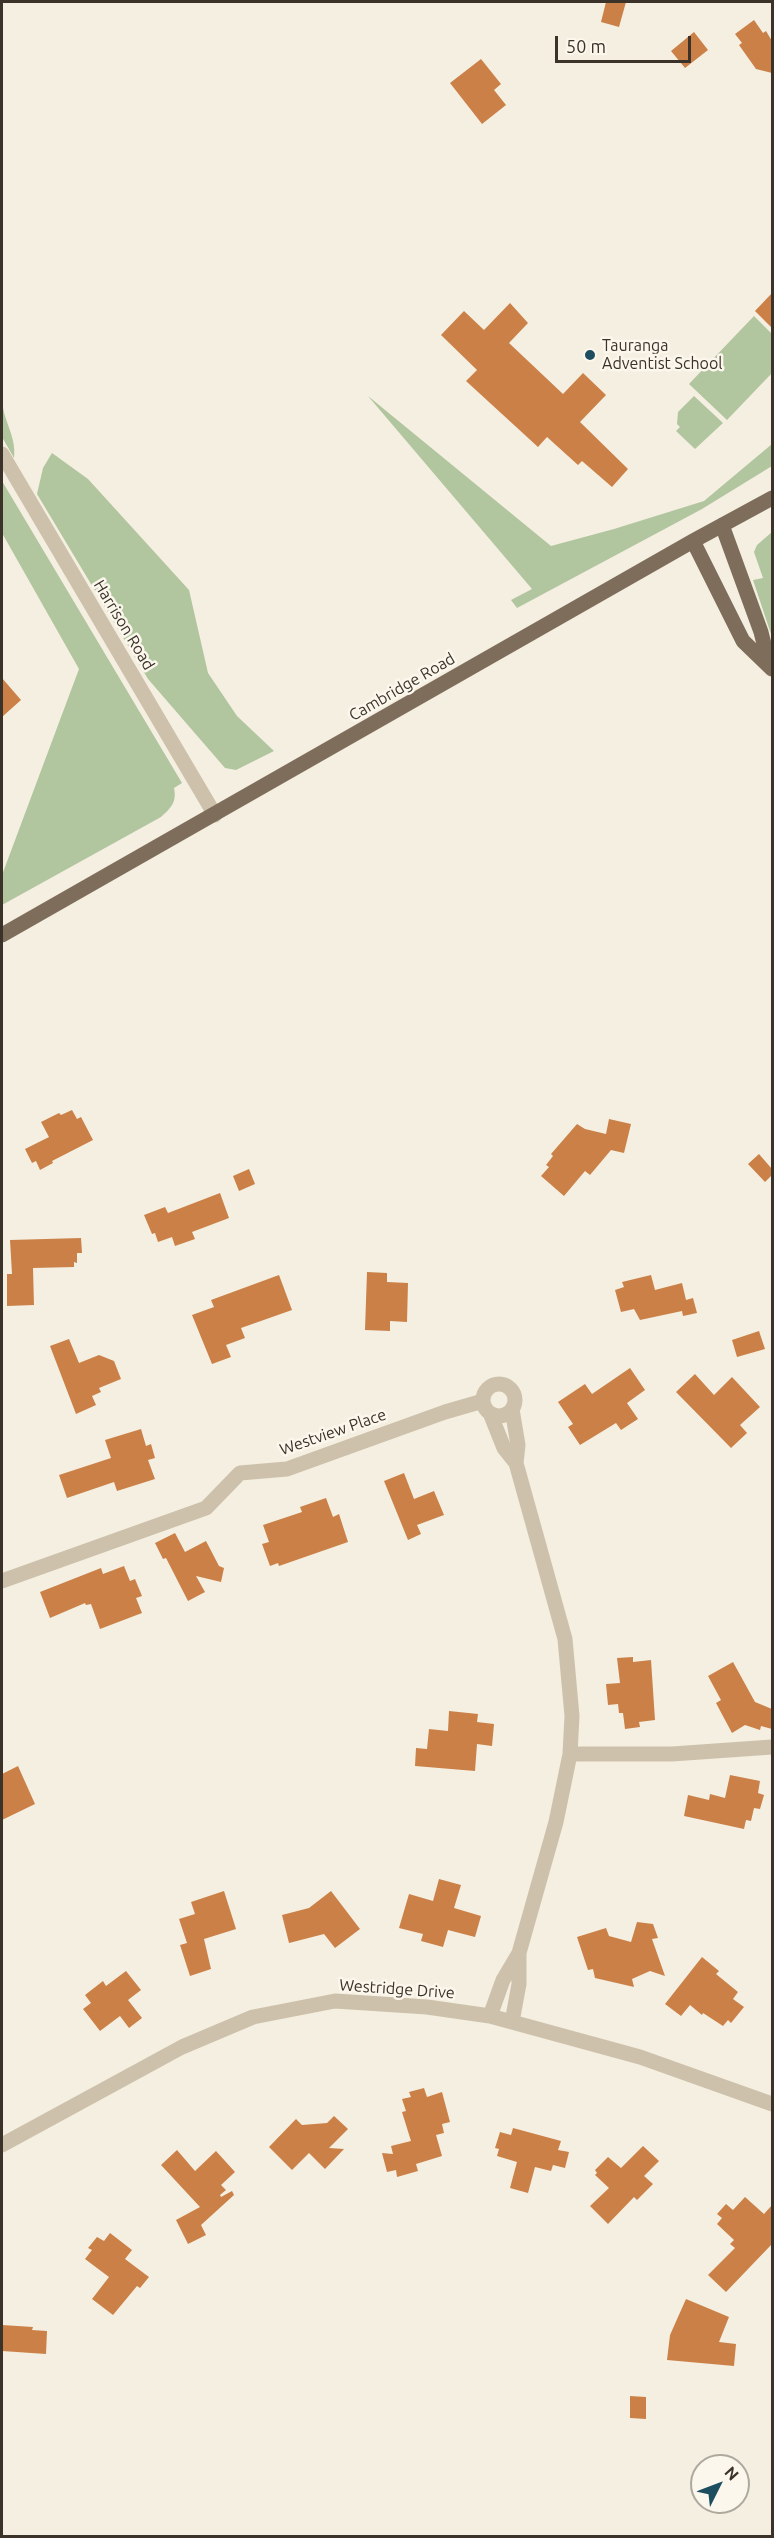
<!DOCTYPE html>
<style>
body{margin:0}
#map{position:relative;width:774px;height:2538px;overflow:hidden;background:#f4efe0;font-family:Ubuntu,sans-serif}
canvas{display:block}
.frame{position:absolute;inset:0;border:3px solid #3b332a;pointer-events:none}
.north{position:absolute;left:690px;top:2454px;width:60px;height:60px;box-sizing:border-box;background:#fbf7ed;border:2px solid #aea99f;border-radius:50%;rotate:48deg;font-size:16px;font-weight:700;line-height:24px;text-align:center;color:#3b332a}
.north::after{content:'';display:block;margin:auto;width:21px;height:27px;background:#1d4e5f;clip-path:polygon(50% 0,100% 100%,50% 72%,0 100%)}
.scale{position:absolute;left:555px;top:36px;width:136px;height:27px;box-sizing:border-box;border:3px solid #3b332a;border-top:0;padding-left:8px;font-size:18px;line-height:21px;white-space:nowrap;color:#3b332a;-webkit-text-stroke:4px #fbf7ed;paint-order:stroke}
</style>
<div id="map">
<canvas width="774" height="2538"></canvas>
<div class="frame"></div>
<div class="north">N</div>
<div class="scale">50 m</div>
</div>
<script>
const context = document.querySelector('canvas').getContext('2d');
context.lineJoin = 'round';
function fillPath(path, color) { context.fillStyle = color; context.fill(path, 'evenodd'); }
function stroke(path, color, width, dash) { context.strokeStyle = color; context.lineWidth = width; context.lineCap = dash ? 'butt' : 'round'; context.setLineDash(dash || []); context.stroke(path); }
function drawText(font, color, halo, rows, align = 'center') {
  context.font = font + ' Ubuntu,sans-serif'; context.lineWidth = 5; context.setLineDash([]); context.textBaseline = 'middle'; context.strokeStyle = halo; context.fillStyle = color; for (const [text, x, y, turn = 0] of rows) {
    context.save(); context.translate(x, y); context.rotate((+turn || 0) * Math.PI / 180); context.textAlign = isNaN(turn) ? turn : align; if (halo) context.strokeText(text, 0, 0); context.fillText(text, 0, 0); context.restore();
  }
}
fillPath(new Path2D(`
 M754 316 772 334V373L727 420 689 384Z
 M368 396 551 546 614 529 704 501 772 444V466L702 509 517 608 511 600 532 589Z
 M694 396 723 423 695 449 676 431 680 427 677 424 678 412Z
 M2 397C2 420 17 436 14 458L2 437Z
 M52 453 88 479 189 590 208 673 237 716 274 751 236 770 225 768 148 679 37 494 43 468Z
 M2 481 182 783 174 788C177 802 171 808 161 817L2 905V875L79 669 2 533Z
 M772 532V637L753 580 763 578 754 552 757 545Z`), '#b1c59f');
fillPath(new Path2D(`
 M606 2H626L619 27 601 22Z
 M754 20 763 33 766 31 772 41V73L756 69 739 45 742 43 735 34Z
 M694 32 708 50 685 68 671 51Z
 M481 59 501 84 494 90 506 105 482 124 450 83Z
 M772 293V328L755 311Z
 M510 303 528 323 509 343 563 394 583 373 606 395 580 422 628 469 612 487 582 461 578 465 547 437 538 447 466 381 477 370 441 335 464 311 484 330Z
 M2 678 21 700 2 717Z
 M72 1110 77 1119 81 1117 93 1140 52 1161 53 1163 40 1170 36 1161 32 1163 25 1149 49 1137 41 1122 59 1113 61 1115Z
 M609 1119 631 1124 624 1153 611 1150 590 1175 585 1171 564 1196 541 1176 549 1167 546 1165 553 1156 551 1154 577 1124 585 1129 606 1134Z
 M759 1154 772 1169V1175L765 1182 748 1164Z
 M249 1169 255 1184 239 1191 233 1176Z
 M220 1193 229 1218 192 1232 195 1239 175 1246 172 1237 158 1242 155 1233 152 1234 144 1215 165 1207 168 1213Z
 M81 1238 82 1253H77V1263L74 1262V1267L33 1268 34 1305 7 1306V1274H12L10 1240Z
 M367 1272 387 1273V1282L408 1283 407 1322 390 1321V1331L365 1330Z
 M279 1275 292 1310 241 1328 245 1338 226 1345 231 1357 212 1364 192 1315 214 1307 211 1300Z
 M651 1275 655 1290 682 1283 686 1300 693 1298 697 1313 683 1316 682 1311 640 1320 634 1309 621 1312 615 1290 624 1287 622 1282Z
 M759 1331 765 1349 737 1357 732 1340Z
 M69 1339 79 1363 99 1355 114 1361 121 1379 99 1388 101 1392 92 1396 96 1405 76 1414 50 1346Z
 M630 1368 645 1390 627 1403 638 1419 621 1430 616 1423 580 1445 568 1427 573 1424 558 1402 585 1384 592 1394Z
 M695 1374 714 1395 732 1377 760 1407 740 1425 747 1433 731 1448 676 1392Z
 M141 1429 146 1446 151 1444 155 1458 148 1460 155 1479 117 1491 114 1482 67 1498 59 1475 111 1458 105 1440Z
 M404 1473 414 1499 434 1491 444 1515 417 1525 421 1534 408 1540 384 1481Z
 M326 1498 333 1517 339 1514 348 1542 279 1566 278 1563 270 1566 262 1544 269 1542 263 1525 302 1512 300 1507Z
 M175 1533 185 1552 206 1541 219 1566 224 1568 221 1582 196 1576 205 1592 188 1601 166 1558 163 1559 155 1543Z
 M124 1566 130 1581 135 1579 142 1596 136 1598 142 1613 100 1629 91 1604 86 1605 85 1603 50 1618 40 1592 101 1568 103 1574Z
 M633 1657V1662L651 1660 655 1720 639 1722 640 1727 625 1729 623 1713H619L618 1704 608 1705 606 1684 620 1683 617 1658Z
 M733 1662 755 1702 772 1709V1729L761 1726 760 1730 745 1725 732 1733 716 1703 721 1700 708 1676Z
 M449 1711 478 1714 477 1722 494 1724 492 1746 477 1744 475 1771 415 1766 416 1748 427 1749 429 1729 448 1731Z
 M18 1766 35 1804 2 1820V1774Z
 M730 1775 760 1781 758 1793 764 1795 760 1809 754 1808 751 1821 746 1820 744 1829 684 1816 688 1795 709 1800 710 1794 725 1798Z
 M439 1879 461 1885 454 1908 481 1916 475 1937 448 1930 443 1947 421 1941 423 1934 399 1928 409 1894 433 1901Z
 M224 1891 236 1929 204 1939 211 1969 190 1976 180 1945 187 1943 179 1919 195 1914 191 1902Z
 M331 1891 360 1929 335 1948 324 1934 289 1943 282 1915 309 1908Z
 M637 1922 653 1924 658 1938 652 1939 665 1976 650 1971 632 1979 634 1987 595 1978 593 1969 588 1970 577 1937 606 1928 609 1936 631 1942Z
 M702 1957 719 1971 716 1974 738 1992 733 1999 744 2007 731 2023 728 2020 723 2026 703 2013 702 2015 690 2005 681 2016 665 2004Z
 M126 1971 141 1990 128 2000 142 2018 129 2028 120 2016 100 2031 83 2009 91 2003 85 1995 103 1981 106 1986Z
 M424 2088 427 2097 442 2092 450 2122 442 2124 444 2133 436 2135 442 2156 416 2164 418 2171 397 2177 396 2170 387 2172 382 2153 393 2154 391 2146 411 2141 402 2112 406 2111 402 2099 411 2097 409 2092Z
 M334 2116 348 2129 329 2148 344 2149 325 2169 309 2153 292 2170 269 2147 296 2119 302 2125 327 2123Z
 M513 2128 561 2141 558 2150 569 2152 565 2168 553 2165 551 2171 535 2167 528 2193 510 2188 517 2162 497 2156 499 2149 495 2148 500 2132 511 2135Z
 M643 2146 659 2161 644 2176 653 2184 637 2200 634 2197 608 2224 590 2206 609 2188 595 2175 597 2173 595 2170 608 2157 621 2168Z
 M177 2150 195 2171 216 2151 235 2172 221 2185 226 2190 220 2195 221 2197 232 2191 234 2195 201 2225 206 2235 188 2244 176 2220 200 2207 161 2165Z
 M745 2197 764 2214 772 2205V2244L726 2292 708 2275 735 2248 730 2244 734 2240 717 2224 722 2218 717 2214 726 2204 733 2210Z
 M110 2233 132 2250 125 2259 149 2277 140 2288 137 2286 113 2315 92 2299 109 2277 85 2259 92 2250 88 2248 97 2237 104 2241Z
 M686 2299 729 2317 719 2342 736 2344 734 2366 667 2360 670 2335Z
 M2 2325 33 2327 32 2330 47 2331 46 2354 2 2351Z
 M630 2396 646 2397V2419L630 2418Z`), '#cb8048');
stroke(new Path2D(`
 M2 454 215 815
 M483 1400a16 16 0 1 1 32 0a16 16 0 1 1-32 0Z
 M490 1413 504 1448 516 1463
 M2 1581 206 1508 240 1473 287 1469 445 1412 483 1401
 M570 1754H672L772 1747
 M490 2016 503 1980 519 1953 556 1822 570 1754 572 1716 565 1639 516 1463 518 1445 512 1409
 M512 2022 519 1984V1953
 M2 2145 182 2047 253 2017 335 2001 427 2007 490 2016 640 2057 772 2104`), '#cec1ab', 15);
stroke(new Path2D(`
 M722 525 761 632 769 664
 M693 541 743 641 772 669
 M2 935 693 541 772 498`), '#7e6d5b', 15);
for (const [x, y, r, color] of [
 [590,355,6,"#1d4e5f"]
]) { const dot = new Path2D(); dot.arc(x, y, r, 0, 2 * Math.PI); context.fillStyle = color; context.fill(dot); stroke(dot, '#fbf7ed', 2); }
drawText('16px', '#3b332a', '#fbf7ed', [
 ["Tauranga",602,346],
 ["Adventist School",602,364]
], 'left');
drawText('16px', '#3b332a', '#fbf7ed', [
 ["Harrison Road",124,625,59],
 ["Cambridge Road",402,687,-30],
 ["Westview Place",333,1432,-19],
 ["Westridge Drive",397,1989,4]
]);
</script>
